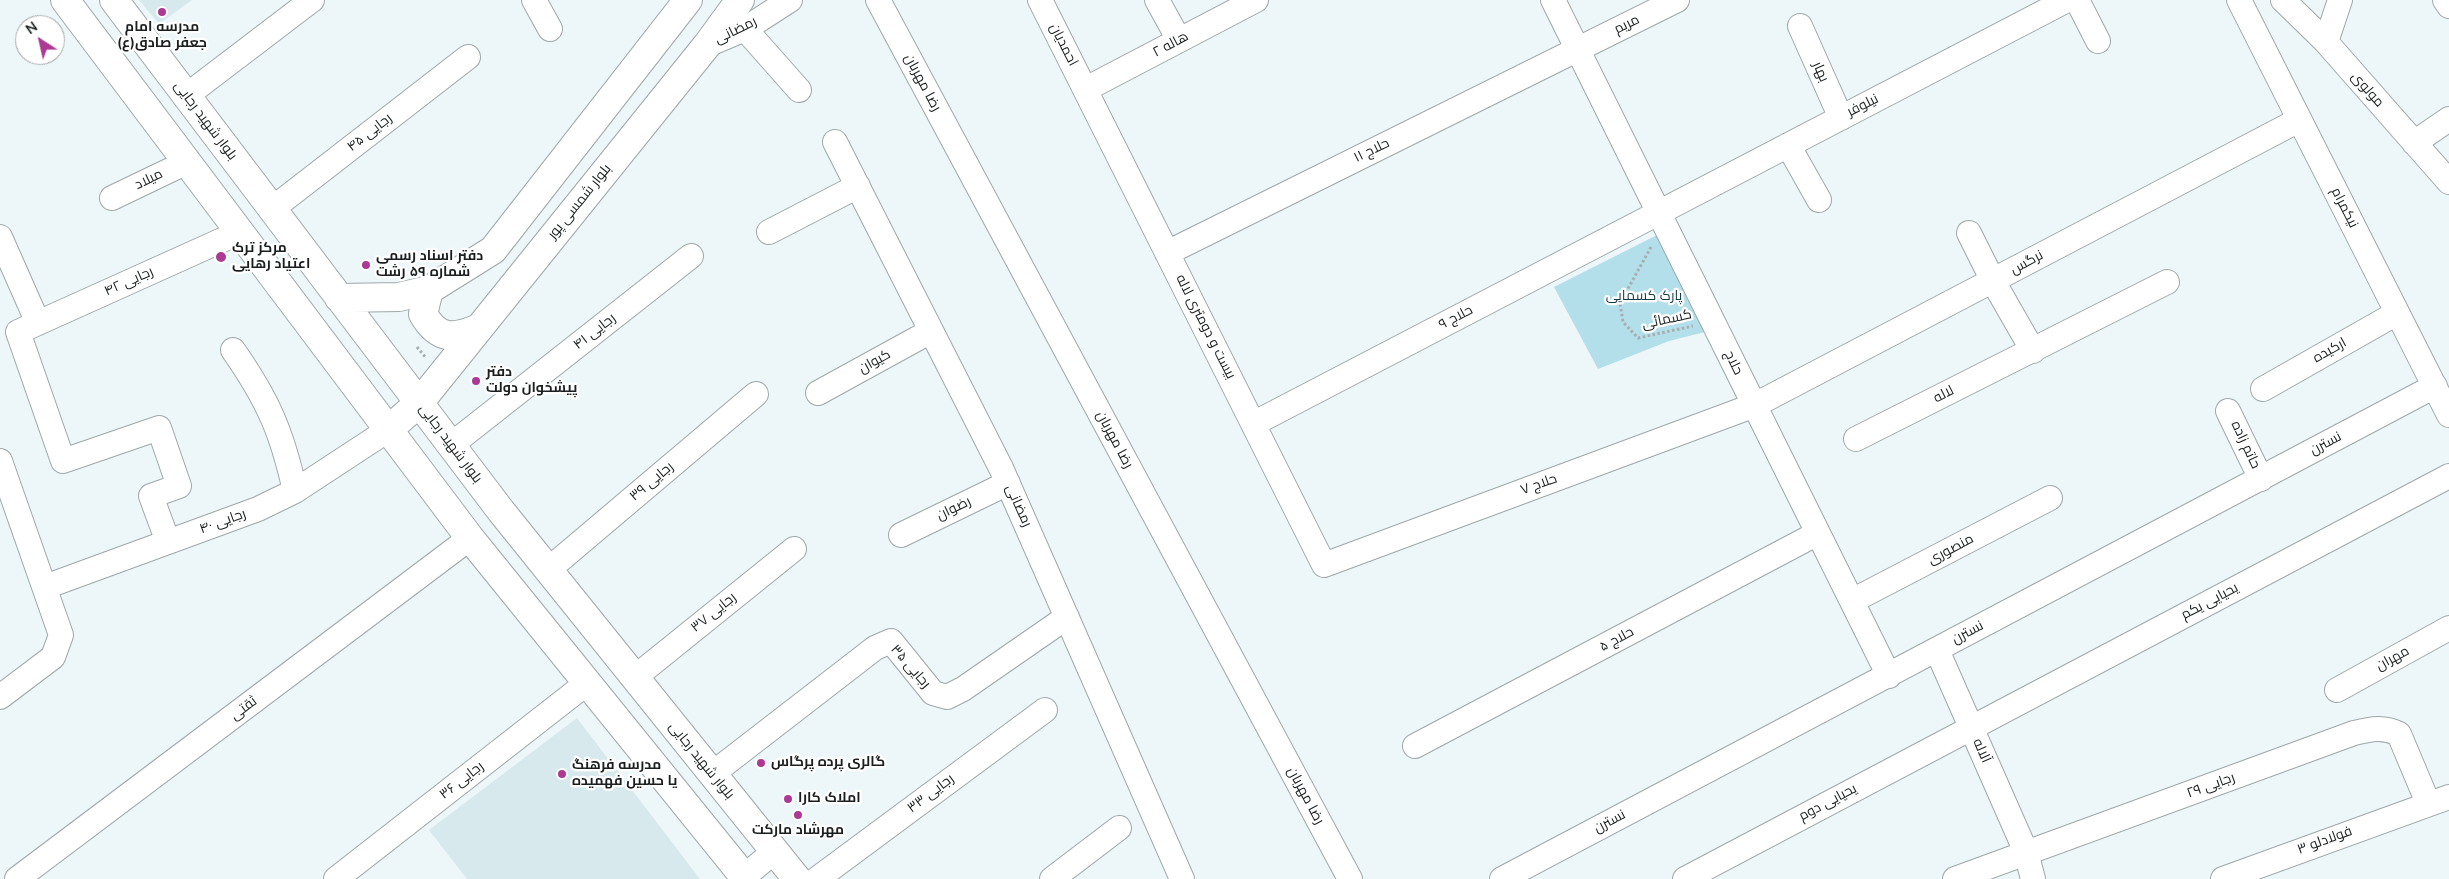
<!DOCTYPE html>
<meta charset="utf-8">
<style>
body{margin:0}
#map{position:relative;width:2449px;height:879px;overflow:hidden;background:#edf6f9;font-family:"Nunito Sans",sans-serif}
canvas{display:block}
.north{position:absolute;left:15px;top:15px;width:50px;height:50px;box-sizing:border-box;background:#fff;border:1px solid #a3a5a5;border-radius:50%;rotate:325deg;font-size:14px;font-weight:700;line-height:20px;text-align:center;color:#1a1e1f}
.north::after{content:'';display:block;margin:auto;width:18px;height:22px;background:#ac3993;clip-path:polygon(50% 0,100% 100%,50% 72%,0 100%)}
</style>
<div id="map">
<canvas width="2449" height="879"></canvas>
<div class="north">N</div>
</div>
<script>
const context = document.querySelector('canvas').getContext('2d');
context.lineJoin = 'round';
function fillPath(path, color) { context.fillStyle = color; context.fill(path, 'evenodd'); }
function stroke(path, color, width, dash) { context.strokeStyle = color; context.lineWidth = width; context.lineCap = dash ? 'butt' : 'round'; context.setLineDash(dash || []); context.stroke(path); }
function drawText(font, color, halo, rows, align = 'center') {
  context.font = font + ' "Nunito Sans",Cairo,sans-serif'; context.lineWidth = 4.5; context.setLineDash([]); context.textBaseline = 'middle'; context.strokeStyle = halo; context.fillStyle = color; for (const [text, x, y, turn = 0] of rows) {
    context.save(); context.translate(x, y); context.rotate((+turn || 0) * Math.PI / 180); context.textAlign = isNaN(turn) ? turn : align; if (halo) context.strokeText(text, 0, 0); context.fillText(text, 0, 0); context.restore();
  }
}
fillPath(new Path2D(`
 M139 0H192L159 24Z
 M577 718 700 879H467L429 830Z`), '#d7e9ed');
fillPath(new Path2D(`
 M1667 230 1717 329 1669 341 1598 369 1554 287Z`), '#b3dfeb');
const minor = new Path2D(`
 M534 0 550 29
 M878 0 1350 879
 M1040 0 1324 565 1755 405 2299 120
 M1157 0 1179 40
 M1553 0 1889 676
 M2077 0 2098 41
 M2239 0 2449 415
 M2283 0 2326 42 2449 182
 M2445 0 2449 6
 M1800 26 1841 118
 M745 29 799 90
 M2326 42 2340 0
 M707 45 745 29 790 0
 M1086 89 1256 0
 M186 96 312 0
 M835 142 1001 468 1182 879
 M2414 143 2449 119
 M1788 145 1819 200
 M112 198 187 162
 M272 209 468 57
 M769 232 858 186
 M1969 233 1993 281 2033 351
 M0 237 38 323
 M1167 253 1677 0
 M233 350C268 400 282 432 295 491
 M2263 389 2397 313
 M818 393 931 331
 M2228 411 2261 479
 M1253 424 2067 0
 M1856 439 2167 282
 M451 445 691 256
 M0 461 61 635 53 657 0 697
 M901 535 1008 483
 M168 542 151 496 179 486 159 428 63 461 18 332 240 232
 M548 570 756 394
 M45 587 258 509 295 491 388 430
 M1852 601 2050 498
 M1937 650 2026 852 2033 879
 M634 678 794 549
 M2337 690 2449 628
 M1415 746 1818 533
 M712 774 875 648 891 641 933 693 947 697 963 689 1067 617
 M17 879 470 538
 M336 879 587 683
 M741 879 775 851
 M817 879 1045 710
 M1052 879 1119 828
 M1502 879 2435 386
 M1685 879 2449 476
 M1955 879 2354 733C2371 729 2383 726 2399 734L2428 803
 M2223 879 2449 797`);
const major = new Path2D(`
 M65 0 470 538 746 879
 M114 0 501 511 797 879
 M429 290 423 314C438 340 453 339 479 328
 M339 298 399 297 429 290 493 250 688 0
 M388 430 419 403 707 45 740 0`);
stroke(minor, '#9ea7a9', 26);
stroke(major, '#9ea7a9', 30);
stroke(new Path2D(`
 M1651 247 1620 303 1623 322 1638 338 1693 326
 M417 347 426 358`), '#a7aeb0', 3, [2.5, 2.5]);
stroke(minor, '#fff', 24);
stroke(major, '#fff', 28);
for (const [x, y, r, color] of [
 [162,12,5,"#ac3993"],
 [221,257,6,"#ac3993"],
 [366,265,5,"#ac3993"],
 [476,381,5,"#ac3993"],
 [761,763,5,"#ac3993"],
 [562,774,5,"#ac3993"],
 [788,799,5,"#ac3993"],
 [798,815,5,"#ac3993"]
]) { const dot = new Path2D(); dot.arc(x, y, r, 0, 2 * Math.PI); context.fillStyle = color; context.fill(dot); stroke(dot, '#fff', 2); }
drawText('14px', '#1a1e1f', '#fff', [
 ["مریم",1627,25,-26],
 ["رمضانی",736,31,-26],
 ["احمدیان",1063,45,63],
 ["هاله ۲",1171,45,-28],
 ["بهار",1820,72,66],
 ["رضا مهربان",922,83,62],
 ["مولوی",2367,90,49],
 ["نیلوفر",1863,106,-27],
 ["بلوار شهید رجایی",205,121,53],
 ["رجایی ۴۵",370,133,-38],
 ["حلاج ۱۱",1372,151,-26],
 ["میلاد",149,180,-26],
 ["بلوار شمسی پور",580,202,-51],
 ["نیکمرام",2344,208,63],
 ["نرگس",2027,263,-28],
 ["رجایی ۴۲",129,282,-24],
 ["حلاج ۹",1456,318,-28],
 ["کسمائی",1667,320,-12],
 ["بیست و دومتری لاله",1205,327,63],
 ["رجایی ۴۱",595,332,-38],
 ["ارکیده",2330,351,-29],
 ["کیوان",875,362,-29],
 ["حلاج",1733,363,64],
 ["لاله",1944,395,-27],
 ["رضا مهربان",1114,440,62],
 ["بلوار شهید رجایی",450,444,53],
 ["نسترن",2326,444,-28],
 ["حاتم زاده",2245,445,65],
 ["رجایی ۳۹",652,482,-40],
 ["حلاج ۷",1539,485,-20],
 ["رمضانی",1018,506,66],
 ["رضوان",954,509,-26],
 ["رجایی ۴۰",223,522,-20],
 ["منصوری",1951,550,-28],
 ["یحیایی یکم",2210,602,-28],
 ["رجایی ۳۷",714,613,-39],
 ["نسترن",1968,633,-28],
 ["حلاج ۵",1617,640,-28],
 ["مهران",2393,659,-29],
 ["رجایی ۳۵",910,667,49],
 ["ثقتی",244,709,-37],
 ["آلاله",1981,751,66],
 ["بلوار شهید رجایی",701,761,51],
 ["رجایی ۳۶",462,781,-38],
 ["رجایی ۲۹",2211,786,-20],
 ["رجایی ۳۳",931,794,-37],
 ["رضا مهربان",1305,796,62],
 ["یحیایی دوم",1828,803,-28],
 ["نسترن",1610,822,-28],
 ["فولادلو ۳",2325,841,-20]
]);
drawText('bold 14px', '#1a1e1f', '#fff', [
 ["مدرسه امام",162,28,"center"],
 ["جعفر صادق(ع)",162,44,"center"],
 ["مرکز ترک",232,249],
 ["اعتیاد رهایی",232,265],
 ["دفتر اسناد رسمی",376,257],
 ["شماره ۵۹ رشت",376,273],
 ["دفتر",486,373],
 ["پیشخوان دولت",486,389],
 ["گالری پرده پرگاس",771,763],
 ["مدرسه فرهنگ",572,766],
 ["یا حسین فهمیده",572,782],
 ["املاک کارا",798,799],
 ["مهرشاد مارکت",798,831,"center"]
], 'left');
drawText('14px', '#133c46', '#fff', [
 ["پارک کسمایی",1644,297]
]);
</script>
